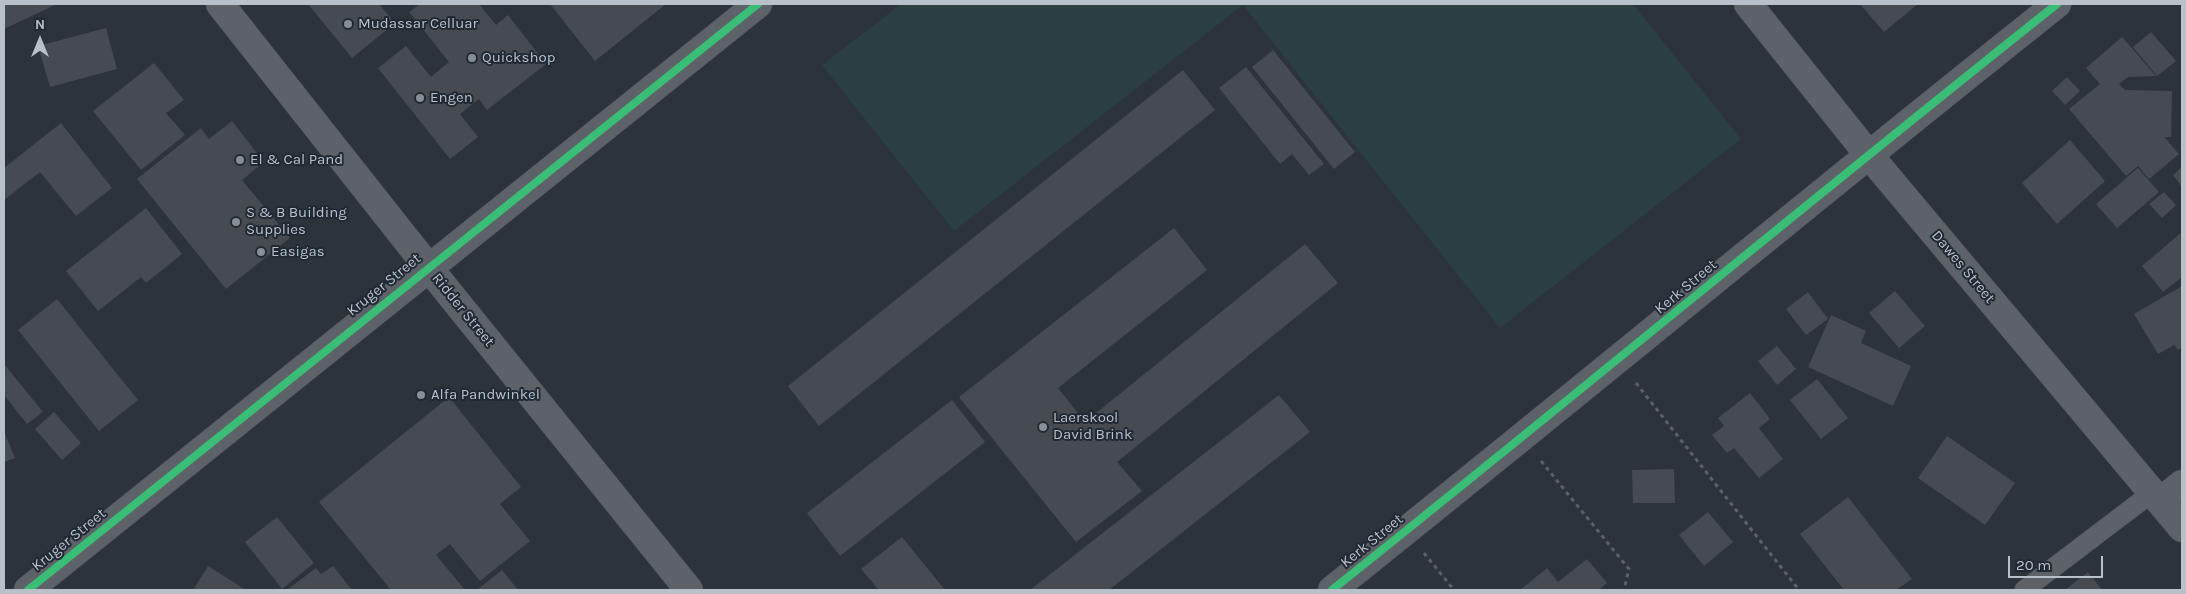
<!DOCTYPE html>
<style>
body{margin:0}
#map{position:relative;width:2186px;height:594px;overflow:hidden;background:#2d333a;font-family:Karla,sans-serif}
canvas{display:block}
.frame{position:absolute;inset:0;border:5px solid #b8c0c9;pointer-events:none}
.north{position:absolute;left:15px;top:15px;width:50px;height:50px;-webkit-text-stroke:4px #212a34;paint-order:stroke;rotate:0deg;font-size:14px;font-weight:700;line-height:20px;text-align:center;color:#b8c0c9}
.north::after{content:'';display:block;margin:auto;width:18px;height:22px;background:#b8c0c9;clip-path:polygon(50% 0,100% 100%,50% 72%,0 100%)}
.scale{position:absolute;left:2008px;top:556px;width:95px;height:22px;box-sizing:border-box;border:2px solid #b8c0c9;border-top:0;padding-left:6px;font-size:15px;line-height:18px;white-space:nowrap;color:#b8c0c9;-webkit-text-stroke:4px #212a34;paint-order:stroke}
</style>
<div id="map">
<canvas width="2186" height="594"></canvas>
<div class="frame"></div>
<div class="north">N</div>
<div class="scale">20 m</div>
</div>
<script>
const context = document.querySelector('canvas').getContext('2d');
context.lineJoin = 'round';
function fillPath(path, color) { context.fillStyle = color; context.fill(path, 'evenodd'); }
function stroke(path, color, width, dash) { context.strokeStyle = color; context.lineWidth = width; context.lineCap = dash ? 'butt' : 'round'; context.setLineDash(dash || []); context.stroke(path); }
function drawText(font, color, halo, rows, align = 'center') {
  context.font = font + ' Karla,sans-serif'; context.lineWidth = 4; context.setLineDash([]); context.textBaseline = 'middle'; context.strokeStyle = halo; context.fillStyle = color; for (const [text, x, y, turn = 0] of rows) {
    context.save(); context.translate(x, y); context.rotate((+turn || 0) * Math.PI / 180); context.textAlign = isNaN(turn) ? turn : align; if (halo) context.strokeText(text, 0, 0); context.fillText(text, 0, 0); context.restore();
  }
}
fillPath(new Path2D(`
 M901 4H1633L1741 139 1500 328 1243 5 954 231 822 65Z`), '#2b3e40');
fillPath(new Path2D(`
 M4 4H57L4 29Z
 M308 4H379L395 23 352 58Z
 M420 4H479L496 25 508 15 546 64 487 110 479 99 460 114 478 137 450 159 378 68 406 46 431 77 449 62 409 12Z
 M550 4H666L595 61Z
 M1860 4H1918L1884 32Z
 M106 28 117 69 50 87 38 46Z
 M2151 32 2176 61 2157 76 2133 47Z
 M2122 37 2156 76 2128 77 2119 84 2125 90 2172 91 2171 137H2164L2179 154 2149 179 2138 166 2126 176 2069 109 2100 84 2086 68Z
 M1273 50 1355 152 1334 169 1252 67Z
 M154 63 184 100 166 113 185 135 141 170 93 111Z
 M1246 67 1324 164 1309 175 1292 154 1280 164 1219 88Z
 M1183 70 1215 110 819 426 788 386Z
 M2067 77 2080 91 2065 105 2052 91Z
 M232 121 264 162 242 180 290 238 226 289 137 179 201 128 209 139Z
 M61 123 112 188 76 216 40 172 4 200V168Z
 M2070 140 2105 181 2057 224 2022 183Z
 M2182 167V187L2173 175Z
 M2138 168 2159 192 2117 228 2096 204Z
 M2164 192 2176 205 2162 218 2149 204Z
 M146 208 182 254 146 283 141 277 98 311 66 271Z
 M1174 228 1207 270 1058 388 1085 422 1305 244 1338 283 1117 462 1142 491 1076 542 959 397Z
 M2182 232V277L2163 292 2142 266Z
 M2182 286V347L2178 350 2174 345 2158 354 2134 314Z
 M1895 291 1925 326 1899 348 1869 313Z
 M1808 292 1828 319 1806 335 1786 309Z
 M57 299 138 400 99 431 18 330Z
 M1831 315 1866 331 1861 343 1911 366 1893 406 1808 367Z
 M1777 346 1796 369 1777 385 1758 361Z
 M4 364 43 412 27 424 4 395Z
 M1817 379 1848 418 1821 439 1790 400Z
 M1750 393 1770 419 1759 428 1783 459 1759 478 1734 448 1727 453 1712 435 1724 426 1718 418Z
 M1279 395 1310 432 1109 590H1030Z
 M449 397 521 487 500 504 530 541 480 581 450 544 436 555 465 590H391L319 502Z
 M952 400 985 442 840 556 807 513Z
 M54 412 81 443 62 460 35 429Z
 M4 431 15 458 4 462Z
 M1947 436 2015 483 1985 525 1918 478Z
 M1674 469 1675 503H1633L1632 470Z
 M1848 497 1912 579 1896 590H1844L1800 534Z
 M1708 512 1733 542 1704 566 1679 535Z
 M277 517 314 563 282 589 245 542Z
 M902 537 945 590H879L861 569Z
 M1587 559 1607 583 1599 590H1520L1547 568 1558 582Z
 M208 566 246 590H193Z
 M333 566 352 590 288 589 316 568 321 574Z
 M502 570 518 590H477Z
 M2088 572 2102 590H2065Z`), '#464b51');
const lane = new Path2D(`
 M2024 590 2153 492`);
const street = new Path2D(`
 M220 4 428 267 689 590
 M1748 4 1868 154 2182 528
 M2161 501 2182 484
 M28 590 758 4
 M1332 590C1575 396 1814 197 2057 4`);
stroke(lane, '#4b4f54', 20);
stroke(street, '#4b4f54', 29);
stroke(new Path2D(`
 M1636 383 1799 590
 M1541 461 1629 569 1624 590
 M1424 553 1454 590`), '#5b6165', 3, [4, 4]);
stroke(lane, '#5d6268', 19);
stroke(street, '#5d6268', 28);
stroke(new Path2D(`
 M28 590 758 4
 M1332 590C1575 396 1814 197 2057 4`), '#3abd76', 8);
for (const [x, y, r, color] of [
 [348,24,5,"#878f97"],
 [472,58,5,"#878f97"],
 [420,98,5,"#878f97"],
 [240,160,5,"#878f97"],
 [236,222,5,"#878f97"],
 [261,252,5,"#878f97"],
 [421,395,5,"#878f97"],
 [1043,427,5,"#878f97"]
]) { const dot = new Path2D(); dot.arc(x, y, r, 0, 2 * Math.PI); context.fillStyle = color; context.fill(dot); stroke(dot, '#212a34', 2); }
drawText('15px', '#b8c0c9', '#212a34', [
 ["Mudassar Celluar",358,24],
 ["Quickshop",482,58],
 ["Engen",430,98],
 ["El & Cal Pand",250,160],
 ["S & B Building",246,213],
 ["Supplies",246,230],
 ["Easigas",271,252],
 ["Alfa Pandwinkel",431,395],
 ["Laerskool",1053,418],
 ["David Brink",1053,435]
], 'left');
drawText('15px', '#b8c0c9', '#212a34', [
 ["Dawes Street",1963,267,50],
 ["Kruger Street",384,285,-39],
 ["Kerk Street",1686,287,-40],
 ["Ridder Street",463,310,51],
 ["Kruger Street",69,540,-39],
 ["Kerk Street",1372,541,-39]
]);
</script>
